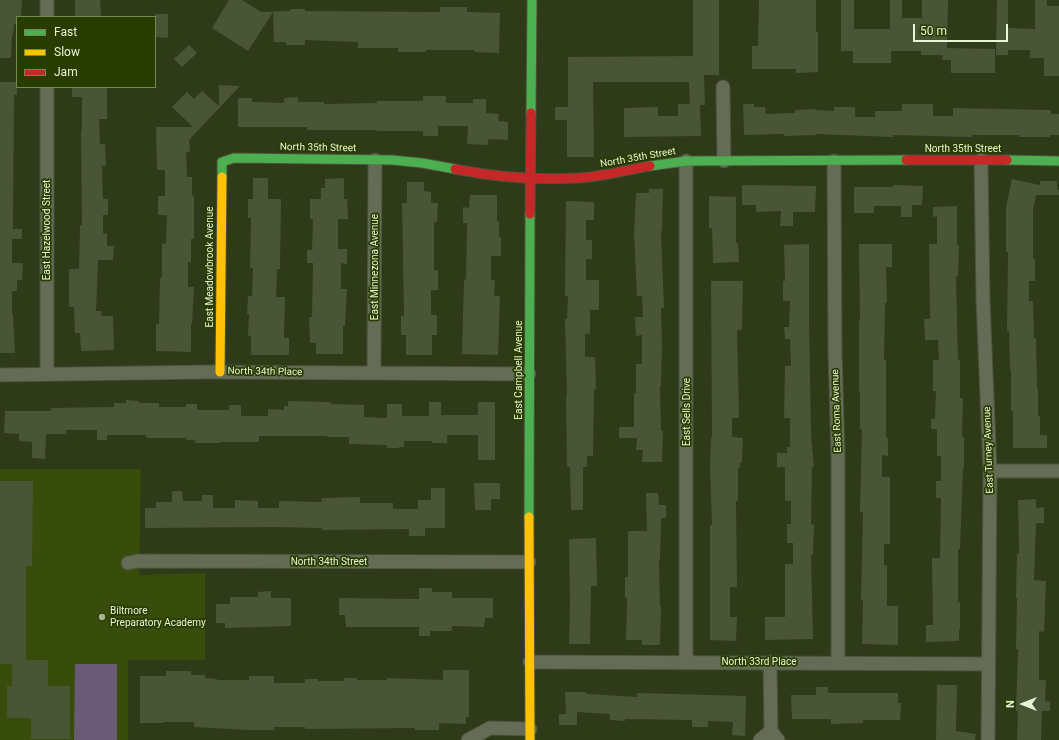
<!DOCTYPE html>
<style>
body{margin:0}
#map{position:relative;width:1059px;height:740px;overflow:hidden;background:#2f3a19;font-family:Roboto,sans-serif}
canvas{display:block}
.legend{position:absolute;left:16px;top:16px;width:140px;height:72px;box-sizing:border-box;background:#293d00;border:1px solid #758756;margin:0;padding:5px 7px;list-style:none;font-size:12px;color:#e7f5d6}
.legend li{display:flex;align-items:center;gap:8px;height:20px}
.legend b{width:20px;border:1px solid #758756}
.north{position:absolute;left:1003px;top:684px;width:40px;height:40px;-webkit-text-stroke:3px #293d00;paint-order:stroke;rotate:270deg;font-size:11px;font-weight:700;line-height:16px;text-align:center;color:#e7f5d6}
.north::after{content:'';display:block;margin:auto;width:14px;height:18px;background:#e7f5d6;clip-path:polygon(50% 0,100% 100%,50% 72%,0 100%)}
.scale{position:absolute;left:913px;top:24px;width:95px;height:18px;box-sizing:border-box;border:2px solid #e7f5d6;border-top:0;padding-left:5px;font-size:12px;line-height:14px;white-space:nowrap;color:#e7f5d6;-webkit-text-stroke:3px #293d00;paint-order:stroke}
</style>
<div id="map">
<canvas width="1059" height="740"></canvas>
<ul class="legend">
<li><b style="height:5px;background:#4caf50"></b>Fast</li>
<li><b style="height:5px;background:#ffc107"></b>Slow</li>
<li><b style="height:5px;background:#c62828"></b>Jam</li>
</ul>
<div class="north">N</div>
<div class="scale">50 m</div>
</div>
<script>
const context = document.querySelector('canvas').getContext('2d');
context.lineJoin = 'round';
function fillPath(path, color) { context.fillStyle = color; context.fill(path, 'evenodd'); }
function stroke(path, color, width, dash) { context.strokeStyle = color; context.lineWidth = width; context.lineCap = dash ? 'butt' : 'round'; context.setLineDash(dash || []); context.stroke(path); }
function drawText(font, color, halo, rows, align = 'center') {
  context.font = font + ' Roboto,sans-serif'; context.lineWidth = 3.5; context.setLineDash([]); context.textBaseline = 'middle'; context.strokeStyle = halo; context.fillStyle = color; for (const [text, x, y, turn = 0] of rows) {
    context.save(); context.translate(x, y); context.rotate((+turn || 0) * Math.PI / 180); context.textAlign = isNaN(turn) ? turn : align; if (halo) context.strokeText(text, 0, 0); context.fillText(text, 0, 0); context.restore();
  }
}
fillPath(new Path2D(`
 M0 469H141L139 575 205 573V660H128V740H0Z`), '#384d0b');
fillPath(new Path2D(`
 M75 664H117V740H74Z`), '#695b76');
fillPath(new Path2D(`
 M0 0H22L21 17H17V24H14L13 35H12L11 58H0Z
 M75 0H100L101 17H75Z
 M229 0H242L261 12 290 11V9H305V11L440 12V7H467V12L500 13 499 53 474 52V50H426V52H398V48H358V42L305 40V45H286V42H274L273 12 248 51 212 28Z
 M693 0H719V75H704L705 105H700L701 136 624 137V108L658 107V116H678V104H690L689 82H593L594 157H567V120H555V107H568V57L693 56Z
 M759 0H816V32H818V72L796 73V69H752V46H758Z
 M841 0H854V29H890V0H902V18H922V0H948L947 48 995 49V73H951V60H942L943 55H921V51H891V63H853V51H841Z
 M997 0H1008V28L1035 29V0H1047V6H1059V76H1044V58H1030V50H1008V55H996Z
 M155 14H168V38L155 37Z
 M189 45 197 53 182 67 174 59Z
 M0 82H17V95H14L13 229H22V239H12V263H23L22 280H17V291H12V314H13L15 353H0Z
 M219 85 240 86 189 140 190 152H186L187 177H192V195L194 196V239H191V262H188V287H194L192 324H191V352L156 351V324H159L160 278H162V243L166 244 167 215H158V196H165V170H157L156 127H193L172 107 187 92 194 99 202 91 219 106Z
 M72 87H107V119H99L100 144H105L106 166H102L103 199H108V215H103V233L107 234V246H114L113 260H98L96 311H101L102 316H113L114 350 81 351 80 333H75L74 307H69V269H79L80 225H82L81 131H82V97H72Z
 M423 96H446V103H473V99H486V113L499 114 498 121 508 122V140L488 139V145L467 144 468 126H438V136H423V131H377V130H307V127H238V98H252V102L284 103V98L298 97V102H324V104L377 103V101H423Z
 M743 104H754V107H765L766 114 795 113V110L815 109V110L834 111V107H855V117H875V111H902V104H933V116H953V108L1051 110V114H1059V135H1050V137H1019V135H972V137L893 135V137L816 134V135L784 136V134L744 135Z
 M253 178H268V199H281L280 269H277L276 297H285L284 338H289V355H251V336H248L249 314H247L248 296H252L253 268H250L251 218H248V199H253Z
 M344 178V199H347L348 219H338V249H347V264L341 263V289H347L345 326H343V354H316V343H310L309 317H312L313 263H307V250H312L313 219H310V199H321V188H325V179Z
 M1012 179 1040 185V181H1057V189L1059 190V195H1036L1033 210V259H1035V281H1029V301H1033L1034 338H1036L1037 388H1038V416H1040V435H1047V448H1013V411H1011V370H1010L1009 331H1007L1008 252H1006V207Z
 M407 182H424V191L431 192V203H438L437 222H434V270H438V290H431V315H437V335H432V355H406V335H401V316H404L402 203H407Z
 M742 185 816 186 815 212H793V226H780L781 211 756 212V205H742Z
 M893 185 923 186 922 205H912V217H901V206H874V213H854V187H893Z
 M649 189H663L662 231H661L664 308H661L662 347 661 386H660L661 431H663L662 462H642L643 450H636L637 438H619V427H634V393H636V364H642V335L636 336 635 317H643L642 296H637L634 235 636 193H649Z
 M470 195H497V222H499V237H501V256H491V280H495L494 296H500L498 355 462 354 464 279 466 280 467 223H463V207L469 208Z
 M709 196 736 197V243H738L739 262 713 263 712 228H709Z
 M566 201 594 202V220H586V240H592V259H586V280H599V310H590V334H585V357H595L596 389H594L593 456H587V467H583V510H571L570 467H567L566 396H567L565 319H567L568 296H565Z
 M957 206V245H959L958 276H956L958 360H960V398H963L962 437H964V469H963L960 549H958V602H960V629H959V641L926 642V625H933L932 558H940L941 498H936V481H941V456H937V429H931V419H935L936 391H933V360H939L938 340H925L924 319H930L929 244H937V216L933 217V207Z
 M809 244V321L811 435 814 467H812L811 524 814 525 813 555H811L813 639 765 640V617H785V564H793V543H787V524H791V501H785V467H777V453H787V447H790V418H784L785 366H791L790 339H785L784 327H789L790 301H783V281H785L784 245Z
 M859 244H892V267H886L887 303H885L884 360H886V438H888V456L882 455V477H890V544H884V565H887V606H898V645L862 644 863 600H861L863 512H860L862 429H860V391H859V321H860Z
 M711 281H743L742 330H737L739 418H732V437L743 438 742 463H740V468H738V501H736L737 587H730V617H737L736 641 710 640V525H712L710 468 711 437H712Z
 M126 400 139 401V403H159V407H186V404H197V410H229V405H241V416H268V409L284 410V406H288V401L331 402V404L364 405V417L387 418V404H402V416H429V402H441V415H478V402H495V460H478V435H447V443H432V441H404V447H399V448H387V445L349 444V437H327V436H259V442H220V443H195V440H186V438H146V435H107V440H97V430H66V434H46L45 459 32 458V442L19 441V434L4 433 5 411H51V408L114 407V403H126Z
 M0 481H33L32 566H26V660H48V686H70V739H31V718H7V686H12V664H0Z
 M474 483H500V499H491V510H475Z
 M431 488H445V528H425V536H409V529L322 530V528L272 527 145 528V508H156V502H172V491H182L183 501H202V495H213V508H235V500L258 501V508H279V501L322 502 321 498 360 497V503H393V509H418V500H431Z
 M646 493H658L659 505H666V518H661L660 560H659L660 606H661L660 645H642V640H626L627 598H625V577H628V531H647Z
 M1036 499V508L1044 507V523H1036L1034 580 1046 581 1044 632 1039 631V680H1046L1045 701 1050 702V711H1042L1041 740H1017L1018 711H1016L1018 649H1016L1017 598H1016L1017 553 1019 554 1018 500Z
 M596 538 597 586H591L590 644H569L570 603 569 539Z
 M419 588H432V592H452V598H493V618H485L484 627 452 626V631H430V636H419V627H346L345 615H339V598L419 599Z
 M271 591V598H291V626L225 628V623H216V604H230V597H258V592Z
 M443 670H469V717H466V724L439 723V730H415V728L305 729V727H274V730H249L194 727V722H163V723H140V676H166V671H191V675H205V678L217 679V680H249V676H274V683H305V679H318V681H344V678H357V680H387V678L443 680Z
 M937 685H957L956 731 976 734 975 740H936Z
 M816 687H828V693H898V703H901L900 720H863V723L831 724V719H792L791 695H816Z
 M565 692H586L587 694 637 697V693L746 696 745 736 732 735 733 722 708 721V727H692V720L625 719V721L610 720V714L577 712V725H559V714H566Z`), '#4a5538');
const street = new Path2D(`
 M47 17V0
 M723 87 724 161
 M981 160 983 300 990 471 988 740
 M686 161V662
 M834 161 835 351 838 456V662
 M374 373 375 160
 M47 374V87
 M0 375 207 372 529 374
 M990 471H1059
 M128 563 138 561 529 562
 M530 662 988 664
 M770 662 771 731 778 740
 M468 740 490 728 530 729
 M760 740 771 731`);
const fast = new Path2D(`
 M531 113 532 0
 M1007 160 1059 161
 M650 166 686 161 906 160
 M222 177V162L234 158 392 160 422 163 455 169
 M529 517 530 214`);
const slow = new Path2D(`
 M220 372 222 177
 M529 517 530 740`);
const jam = new Path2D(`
 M906 160H1007
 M455 169C494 177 538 180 578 178 602 177 626 170 650 166
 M530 214 531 113`);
stroke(street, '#49533a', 15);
stroke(fast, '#49533a', 11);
stroke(slow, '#49533a', 11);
stroke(jam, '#49533a', 11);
stroke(street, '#646c56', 13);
stroke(fast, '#4caf50', 9);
stroke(slow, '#ffc107', 9);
stroke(jam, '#c62828', 9);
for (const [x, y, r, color] of [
 [102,617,4,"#a7b494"]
]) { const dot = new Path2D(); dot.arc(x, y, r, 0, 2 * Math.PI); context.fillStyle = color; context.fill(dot); stroke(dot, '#293d00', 1.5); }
drawText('10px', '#e7f5d6', '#293d00', [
 ["North 35th Street",318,148,1],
 ["North 35th Street",963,149],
 ["North 35th Street",638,158,-10],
 ["East Hazelwood Street",47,230,-90],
 ["East Meadowbrook Avenue",210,267,-90],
 ["East Minnezona Avenue",375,267,-90],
 ["East Campbell Avenue",519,370,-90],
 ["North 34th Place",265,372,1],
 ["East Roma Avenue",837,411,-92],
 ["East Sells Drive",687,412,-90],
 ["East Turney Avenue",989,450,-92],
 ["North 34th Street",329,562],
 ["North 33rd Place",759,662]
]);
drawText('10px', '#e7f5d6', '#293d00', [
 ["Biltmore",110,611],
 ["Preparatory Academy",110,623]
], 'left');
</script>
